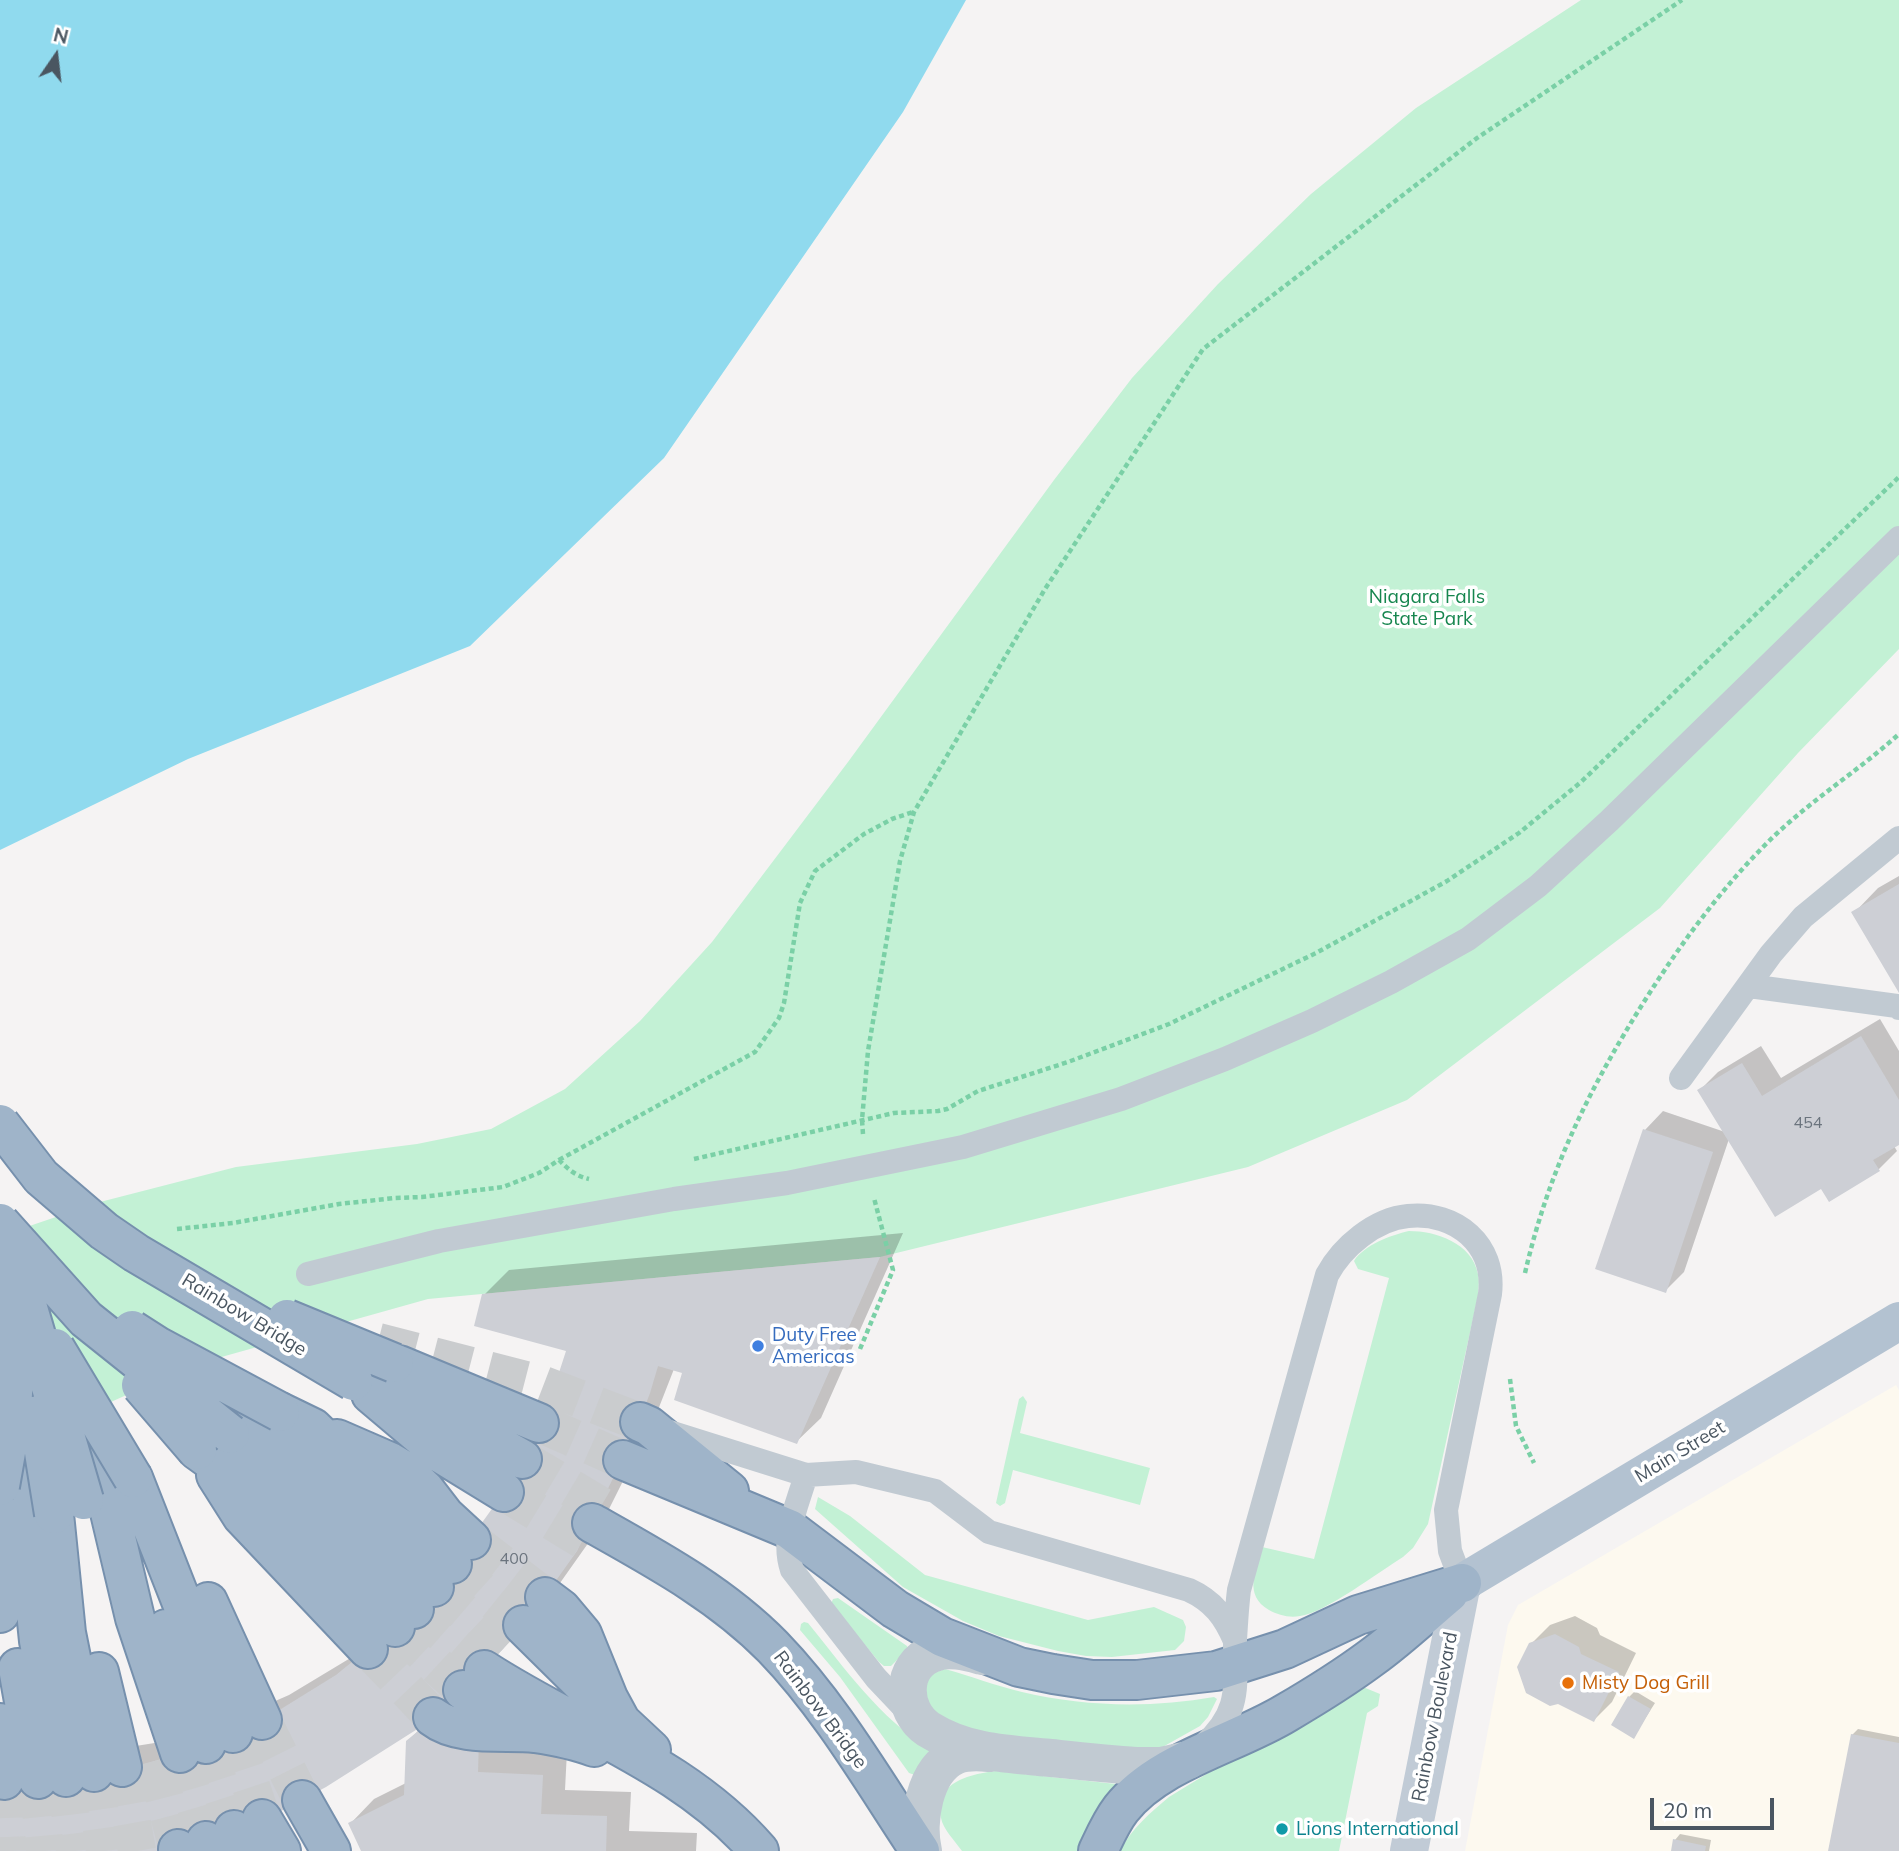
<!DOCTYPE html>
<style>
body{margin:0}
#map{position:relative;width:1899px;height:1851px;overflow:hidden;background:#f5f3f3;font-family:Mulish,sans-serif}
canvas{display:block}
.north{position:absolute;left:21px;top:21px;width:70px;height:70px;-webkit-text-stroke:5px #fff;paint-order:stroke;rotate:14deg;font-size:19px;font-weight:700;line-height:28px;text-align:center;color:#4a5661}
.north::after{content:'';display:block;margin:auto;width:24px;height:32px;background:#4a5661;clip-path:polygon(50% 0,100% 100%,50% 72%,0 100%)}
.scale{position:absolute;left:1650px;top:1798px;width:124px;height:32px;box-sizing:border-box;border:4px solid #4a5661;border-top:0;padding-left:9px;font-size:21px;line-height:24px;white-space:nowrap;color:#4a5661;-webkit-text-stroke:5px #fff;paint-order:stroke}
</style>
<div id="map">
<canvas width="1899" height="1851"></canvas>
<div class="north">N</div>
<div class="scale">20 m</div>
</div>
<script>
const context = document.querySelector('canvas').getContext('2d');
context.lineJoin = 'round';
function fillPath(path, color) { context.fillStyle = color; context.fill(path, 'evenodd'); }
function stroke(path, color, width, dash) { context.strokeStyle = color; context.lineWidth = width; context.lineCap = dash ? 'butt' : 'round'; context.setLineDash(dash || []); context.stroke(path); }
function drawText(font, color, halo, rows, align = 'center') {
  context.font = font + ' Mulish,sans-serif'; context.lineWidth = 7; context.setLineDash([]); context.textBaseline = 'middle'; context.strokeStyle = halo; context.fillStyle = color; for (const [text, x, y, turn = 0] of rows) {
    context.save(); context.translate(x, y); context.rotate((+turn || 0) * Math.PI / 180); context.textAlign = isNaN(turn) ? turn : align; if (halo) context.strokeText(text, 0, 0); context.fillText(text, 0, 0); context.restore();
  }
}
fillPath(new Path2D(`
 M1896 1385 1899 1390V1851H1465L1508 1625 1518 1605Z`), '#fdf9ef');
fillPath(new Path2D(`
 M1581 0H1899V649L1798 753 1660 908 1407 1100 1248 1167 880 1257 428 1299 193 1365 0 1452V1236L100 1202 236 1167 417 1144 491 1129 565 1089 640 1021 712 942 848 762 1054 480 1132 378 1218 284 1311 194 1416 108Z
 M1409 1231C1436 1231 1472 1243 1478 1274 1480 1281 1478 1290 1478 1296L1428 1524 1413 1548 1403 1557C1380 1571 1325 1613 1300 1616 1289 1618 1278 1615 1269 1610 1243 1595 1256 1570 1262 1547L1314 1559 1389 1278 1358 1269 1354 1261C1364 1245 1391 1235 1409 1231Z
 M1023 1396 1027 1402 1020 1433 1150 1468 1140 1505 1013 1470 1005 1503 1000 1506 996 1503 1019 1399Z
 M818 1497 850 1516 925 1575 1088 1620 1154 1607 1183 1620 1186 1627 1184 1641 1175 1650 1112 1657 1086 1656 1058 1651 999 1636 963 1621 903 1587 815 1509Z
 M838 1598 907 1646 908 1649 891 1666H884L879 1662 831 1604 833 1599Z
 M804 1622 808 1623C846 1670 879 1717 930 1750L915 1775 909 1773 840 1677 800 1630 801 1624Z
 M945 1669C971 1676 996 1686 1022 1692 1085 1707 1151 1708 1214 1697L1217 1699 1208 1717 1200 1726 1159 1749 1005 1742 936 1720 921 1685 925 1676Z
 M1363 1687 1380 1694 1378 1706 1367 1713 1339 1851H1120C1132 1828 1150 1813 1169 1797L1344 1690Z
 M996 1771 1116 1784V1786L1087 1832 1079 1851H962C955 1841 943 1829 941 1818 933 1783 969 1774 996 1771Z`), '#c3f1d5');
fillPath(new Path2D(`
 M0 0H966L903 112 664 458 470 646 188 759 0 850Z`), '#90daee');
fillPath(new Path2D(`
 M1899 876V989L1854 913 1878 888Z
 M1880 1019 1899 1051V1143L1894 1146 1897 1151 1878 1170 1821 1187 1729 1139 1684 1272 1665 1291 1597 1268 1645 1130 1663 1111 1725 1132 1700 1090 1718 1072 1761 1046 1781 1078Z
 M903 1233 821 1418 796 1442 684 1372 674 1369 656 1415 601 1525 560 1583 518 1632 441 1708 567 1751 565 1790 631 1792 629 1831 697 1833 696 1851H363L350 1824 374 1799 406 1783 408 1741 426 1723 0 1851 92 1753 167 1741 218 1726 289 1695 362 1651 431 1592 505 1493 533 1441 555 1389 568 1349 484 1295 509 1270Z
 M1575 1616 1597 1628 1600 1635 1636 1653 1612 1702 1594 1720 1531 1644 1550 1625Z
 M1635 1691 1655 1703 1634 1736 1629 1697Z
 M1858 1729 1899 1737V1851H1829L1852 1735Z
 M1680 1834 1711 1840 1709 1851H1672L1675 1840Z`), '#0003');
fillPath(new Path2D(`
 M1899 884V993L1851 912Z
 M1861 1036 1899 1100V1145L1873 1160 1880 1171 1829 1202 1821 1189 1775 1217 1697 1090 1742 1063 1762 1096Z
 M1643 1129 1713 1152 1666 1293 1595 1269Z
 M880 1257 797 1444 674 1400 682 1373 658 1366 650 1393 631 1442 577 1551 535 1610 503 1649 471 1682 419 1728 326 1787 283 1810 250 1825 171 1851H0V1780L141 1765 192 1750 273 1714 336 1675 395 1627 443 1577 504 1492 530 1445 554 1388 566 1351 474 1326 482 1294Z
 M1555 1634 1579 1647 1581 1654 1619 1672 1594 1722 1558 1704 1550 1706 1526 1693 1517 1667 1529 1643Z
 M1628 1696 1651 1709 1634 1739 1611 1725Z
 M417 1732 479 1734 478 1772 543 1775 541 1814 607 1816 606 1851H361L348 1823 404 1795 406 1741Z
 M1851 1734 1899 1743V1851H1828Z
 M1673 1839 1706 1846 1705 1851H1671Z`), '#cdcfd5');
stroke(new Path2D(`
 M378 1342 541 1384 640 1422
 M539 1423 623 1460
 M522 1459 601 1506
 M504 1492 583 1540
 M471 1540 545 1597
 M452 1564 487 1596 523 1625
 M434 1587 469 1617 503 1649
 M414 1609 484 1670
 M395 1627 463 1690
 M368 1649 433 1717
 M262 1720 302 1800
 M233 1733 262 1819
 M206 1744 234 1830
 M180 1753 206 1841
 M155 1761 178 1849
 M122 1767 137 1851
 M94 1772 105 1851
 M66 1777 75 1851
 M38 1779 45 1851
 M4 1780 7 1851`), '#caccce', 38, [38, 19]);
const trunk = new Path2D(`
 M323 1361 411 1397 522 1459
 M399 1365 539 1423
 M215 1390 299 1453 434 1587
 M76 1392 108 1504 135 1618 180 1753
 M371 1394 442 1454 504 1492
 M280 1412 313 1428 452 1564
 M640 1422 649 1426 729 1491
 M230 1434 282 1475 414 1609
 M337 1439 390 1462 405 1471 425 1490 445 1516 471 1540
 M37 1443 29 1541 39 1641 66 1777
 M197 1450 258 1494 395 1627
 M623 1460 789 1529 895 1609 942 1637 1019 1667 1053 1674 1092 1680H1137L1216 1671 1285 1649 1358 1615 1462 1583
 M216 1475 242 1516 368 1649
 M133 1478 233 1733
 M54 1514 66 1633 94 1772
 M592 1523C656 1559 721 1594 773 1647 831 1707 874 1782 920 1851
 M545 1597 561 1609 582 1634 608 1698 621 1722 651 1750
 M208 1602 262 1720
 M0 1613 8 1518
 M523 1625 606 1707
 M166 1629 206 1744
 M18 1668 38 1779
 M484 1670C576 1730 685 1765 759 1851
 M99 1672 122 1767
 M463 1690 486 1705 530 1722
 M433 1717C459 1737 504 1730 535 1733 555 1736 576 1740 594 1747
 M0 1723 4 1780
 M302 1800 331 1851
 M262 1819 281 1851
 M234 1830 243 1851
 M206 1841 211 1851
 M178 1849 179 1851
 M1098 1851C1105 1836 1111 1822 1121 1809 1159 1761 1235 1744 1286 1713 1315 1696 1344 1678 1371 1658 1399 1638 1424 1614 1449 1593`);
stroke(trunk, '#7690ad', 42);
stroke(new Path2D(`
 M863 1134 862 1120 868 1051 900 861 914 812 1045 589 1203 349 1477 138 1682 0
 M694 1159 894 1113 938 1111 947 1109 978 1091 1068 1062 1169 1024 1316 953 1409 902 1447 881 1519 833 1581 782 1899 477
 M559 1160 755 1052 779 1018 784 1003 800 903 815 871 864 834 892 819 913 812
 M177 1229 233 1223 339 1204 395 1198 422 1197 503 1187 539 1173 559 1160C569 1170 576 1176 589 1179
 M1525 1273C1549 1169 1590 1087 1647 997 1682 942 1721 889 1768 842 1808 802 1857 772 1899 734
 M860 1349 893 1270 874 1198
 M1510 1379 1516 1426 1534 1463`), '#7ad0a6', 4.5, [5, 3.5]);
stroke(new Path2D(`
 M1749 986 1897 1006 1899 1008
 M1681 1078 1771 954 1803 917 1899 838
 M308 1274 439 1241 674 1199 787 1183 963 1147 1121 1099 1225 1059 1312 1021 1391 982 1468 939 1538 886 1609 821 1899 538
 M666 1431 806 1475 856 1472 935 1491 989 1532 1189 1590C1213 1601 1225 1617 1235 1641
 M806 1475C797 1506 781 1538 792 1570L876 1678 911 1715
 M1203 1746C1242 1711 1235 1687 1235 1640 1236 1623 1237 1606 1239 1590L1327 1275C1342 1247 1375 1219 1408 1216 1456 1211 1496 1245 1490 1294L1446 1510 1450 1551 1462 1583`), '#c1cad2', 24);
stroke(new Path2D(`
 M982 1656C967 1652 949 1647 934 1653 899 1665 901 1711 928 1729 966 1753 1008 1754 1051 1758 1080 1761 1108 1764 1136 1766H1161L1188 1760
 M923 1851C916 1822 924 1770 955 1756 966 1751 978 1752 989 1753`), '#c1cad2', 38);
stroke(new Path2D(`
 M1409 1851 1462 1583`), '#c1cbd6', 38);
stroke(new Path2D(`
 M1462 1583 1899 1321`), '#b3c2d1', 38);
stroke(trunk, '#9fb4c9', 38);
const trunkBridge = new Path2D(`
 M0 1124 41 1177 104 1231 136 1253 353 1381
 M0 1223 86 1319 230 1434
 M0 1239 23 1291 84 1500
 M287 1319 394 1363
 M132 1330 157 1346 280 1412
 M55 1348 133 1478
 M141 1385 197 1450
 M38 1415 54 1514
 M0 1486 11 1424 14 1378 9 1297`);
stroke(trunkBridge, '#7690ad', 42, []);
stroke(trunkBridge, '#9fb4c9', 38);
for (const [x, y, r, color] of [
 [758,1346,7,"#3f7fe0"],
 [1568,1683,7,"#e8710a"],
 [1282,1829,7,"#0f9aa8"]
]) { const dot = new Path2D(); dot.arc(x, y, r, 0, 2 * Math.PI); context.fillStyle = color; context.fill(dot); stroke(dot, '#fff', 2.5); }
drawText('16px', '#6b747e', null, [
 ["454",1808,1123],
 ["400",514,1559]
]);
drawText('19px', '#17864f', '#fff', [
 ["Niagara Falls",1427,597],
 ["State Park",1427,619]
]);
drawText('19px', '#4a5661', '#fff', [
 ["Rainbow Bridge",244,1315,31],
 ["Main Street",1680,1452,-31],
 ["Rainbow Bridge",820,1710,53],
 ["Rainbow Boulevard",1435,1717,-79]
]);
drawText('19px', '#366cbe', '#fff', [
 ["Duty Free",772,1335],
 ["Americas",772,1357]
], 'left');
drawText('19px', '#c56008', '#fff', [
 ["Misty Dog Grill",1582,1683]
], 'left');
drawText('19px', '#0d838f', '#fff', [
 ["Lions International",1296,1829]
], 'left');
</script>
